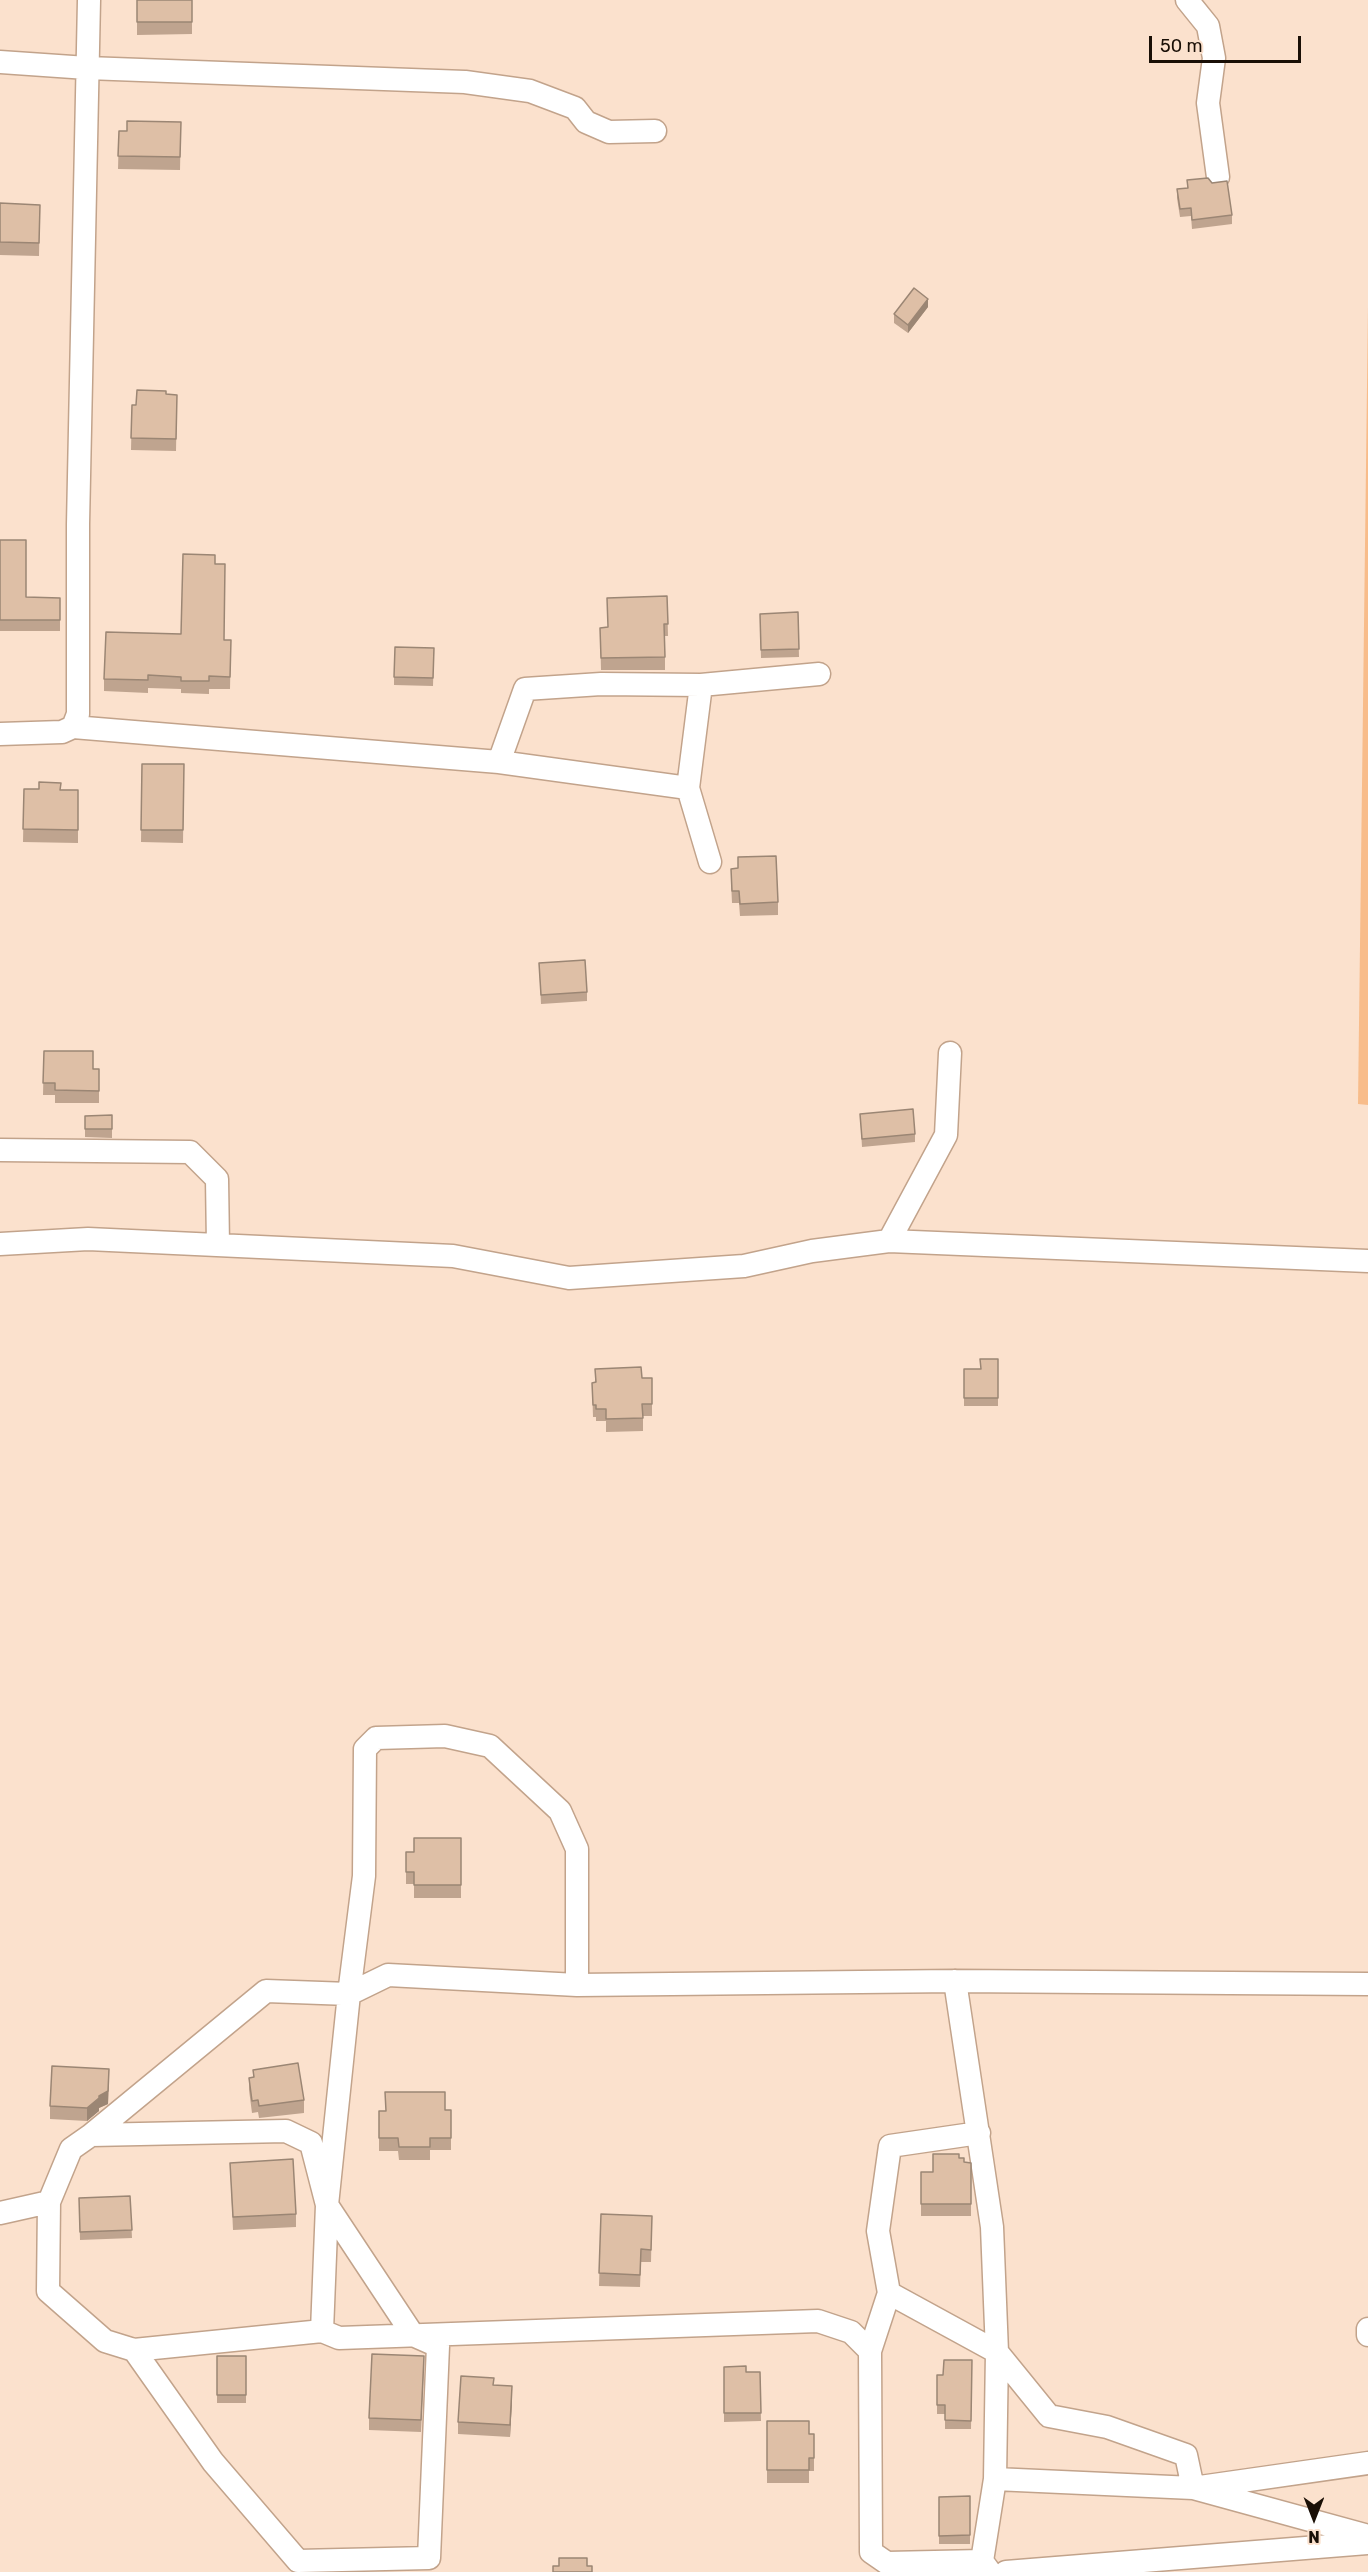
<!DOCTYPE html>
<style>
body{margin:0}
#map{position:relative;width:1368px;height:2572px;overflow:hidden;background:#fbe1cd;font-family:Rubik,sans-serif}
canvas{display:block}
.north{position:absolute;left:1284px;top:2488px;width:60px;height:60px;-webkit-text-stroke:4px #fbe1cd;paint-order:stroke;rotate:180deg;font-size:16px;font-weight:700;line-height:24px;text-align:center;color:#190f06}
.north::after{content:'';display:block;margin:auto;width:21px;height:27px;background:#190f06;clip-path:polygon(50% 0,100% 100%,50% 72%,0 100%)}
.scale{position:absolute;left:1149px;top:36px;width:152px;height:27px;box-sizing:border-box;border:3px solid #190f06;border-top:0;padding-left:8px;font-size:18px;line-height:21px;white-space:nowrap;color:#190f06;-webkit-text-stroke:4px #fbe1cd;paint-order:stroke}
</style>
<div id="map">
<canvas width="1368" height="2572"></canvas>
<div class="north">N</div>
<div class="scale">50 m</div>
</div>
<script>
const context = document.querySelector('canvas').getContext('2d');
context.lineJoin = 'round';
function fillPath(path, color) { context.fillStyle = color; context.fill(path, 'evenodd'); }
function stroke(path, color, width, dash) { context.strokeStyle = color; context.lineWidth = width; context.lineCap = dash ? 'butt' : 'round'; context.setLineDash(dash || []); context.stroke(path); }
fillPath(new Path2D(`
 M1368 306V1105L1358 1104Z`), '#f8bc8a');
const street = new Path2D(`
 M1187 0 1208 26 1214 58 1208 103 1218 177
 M0 62 87 68 465 82 530 91 575 108 586 122 609 132 655 131
 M701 685 688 788 710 862
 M73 727 499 762 525 689 601 684 701 685 819 674
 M0 734 62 732 73 727 78 714V524L89 0
 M499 762 688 788
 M0 1150 190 1152 217 1179 218 1245
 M889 1241 946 1135 950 1053
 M0 1244 88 1239 453 1256 569 1278 744 1266 812 1251 889 1241 1368 1261
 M955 1981 992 2227 997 2352 995 2479 982 2561
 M979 2133 890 2146 878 2231 889 2293 997 2352 1049 2416 1107 2427 1186 2455 1193 2488 1368 2536
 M91 2135 266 1991 349 1994 364 1876 365 1749 376 1738 445 1736 490 1746 560 1811 577 1849V1985
 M49 2202 48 2291 105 2341 134 2350 322 2331
 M0 2213 49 2202 71 2149 91 2135 286 2131 311 2143 327 2205 322 2331 339 2338 818 2321 851 2332 870 2351 871 2552 887 2563 982 2561 990 2572
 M1368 2329V2335
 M134 2350 213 2462 298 2561 429 2558 438 2346 413 2335 327 2205 349 1994 388 1975 577 1985 955 1981 1368 1984
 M870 2351 889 2293
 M995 2479 1193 2488 1368 2463
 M1006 2572 1368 2543`);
stroke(street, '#c2a38b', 25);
stroke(street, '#fff', 22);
fillPath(new Path2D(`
 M137 0H192V34L137 35Z
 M181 122 180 170 118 169 119 131H127Z
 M1187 180 1232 215V224L1192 229 1191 216 1180 217 1177 198V189L1187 188Z
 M0 203 40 205 39 256 0 255Z
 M928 307 908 333 894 323V314Z
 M166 394 177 395 176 451 131 450 132 405H136Z
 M0 540 26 597 60 598V631H0Z
 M215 564 224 640H231L230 689H209V694L181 693V689L148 688V693L104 691V679L181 634Z
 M667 596 668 636H665V670H601L600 628 608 627Z
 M798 612 799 657 761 658 760 622Z
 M434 648 433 686 394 685V677Z
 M142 764H184L183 843 141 842Z
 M24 789 78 790V843L23 842Z
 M738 857 778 902V915L740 916 739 903H732L731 881V869H738Z
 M539 963 587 992V1001L541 1004Z
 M44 1051 93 1069H99V1103H55V1095H43Z
 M860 1114 915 1134V1142L862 1147Z
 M112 1115V1138L85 1137V1116Z
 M998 1359V1406H964V1369H980Z
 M595 1369 642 1378H652V1416H643V1431L606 1432V1421H596V1417H593L592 1383H595Z
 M461 1838V1898H414V1884H406V1852H414Z
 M253 2070 304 2100V2113L259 2118 258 2112 252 2113 249 2090V2078L253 2077Z
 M109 2082 108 2104 99 2108V2111L87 2121 50 2119V2106Z
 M451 2110V2150H430V2160H399L398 2151H379V2111Z
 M959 2158 964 2162 971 2163V2216H921V2172H933Z
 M230 2163 296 2214V2227L233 2230Z
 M130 2196 132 2238 80 2240 79 2198Z
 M601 2214 652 2216 651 2262H641L640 2287 599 2286Z
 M217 2356H246V2403H217Z
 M972 2360 971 2429H945V2414H937V2400L943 2375Z
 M724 2367 746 2372H760L761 2421 724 2422Z
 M424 2368 421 2432 369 2430V2418Z
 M494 2385 512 2399 510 2437 458 2434V2422Z
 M767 2421 809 2434H814V2471H809V2483H767Z
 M970 2496V2544H939V2497Z`), '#bfa48f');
fillPath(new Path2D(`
 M928 299V307L908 333V325Z
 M109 2069 108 2104 99 2108V2096Z
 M99 2098V2111L87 2121V2108Z
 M512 2386V2399L510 2437V2425Z`), '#9b8674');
const building = new Path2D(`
 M137 0H192V22H137Z
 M127 121 181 122 180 157 118 156 119 131H127Z
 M1208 178 1212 183 1227 181 1232 215 1192 220 1191 208 1180 209 1177 189 1188 188 1187 180Z
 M0 203 40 205 39 243 0 242Z
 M914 288 928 299 908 325 894 314Z
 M137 390 166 391V394L177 395 176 439 131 438 132 405H136Z
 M0 540H26V597L60 598V620H0Z
 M183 554 215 555V564H225L224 640H231L230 677 209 676V681H181V677L148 675V680L104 679 106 632 181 634Z
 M667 596 668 624H664L665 657 601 658 600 628 608 627 607 598Z
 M798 612 799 649 761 650 760 614Z
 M395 647 434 648 433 678 394 677Z
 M142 764H184L183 830H141Z
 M39 782 61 783 60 790H78V830L23 829 24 789H39Z
 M776 856 778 902 740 904 739 891H732L731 869 738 868V857Z
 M585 960 587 992 541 995 539 963Z
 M44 1051H93V1069H99V1091L55 1090V1083H43Z
 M913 1109 915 1134 862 1139 860 1114Z
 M112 1115V1129H85V1116Z
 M980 1359H998V1398H964V1369H981Z
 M641 1367 642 1378H652V1404H642L643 1418 606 1419V1409H596V1405H593L592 1383 596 1382 595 1369Z
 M414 1838H461V1885H414V1872H406V1852H414Z
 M298 2063 304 2100 259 2106 258 2100 252 2101 249 2078 254 2077 253 2070Z
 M52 2066 109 2069 108 2091 99 2096V2098L87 2108 50 2106Z
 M385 2092H445V2110H451V2138H430V2147H399L398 2138H379V2111H386Z
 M933 2154H959V2158H964V2162L971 2163V2204H921V2172H933Z
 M293 2159 296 2214 233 2217 230 2163Z
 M130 2196 132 2230 80 2232 79 2198Z
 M601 2214 652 2216 651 2250 641 2249 640 2275 599 2273Z
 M372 2354 424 2356 421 2420 369 2418Z
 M217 2356H246V2395H217Z
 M944 2360H972L971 2421 945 2420V2405H937V2375H943Z
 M746 2366V2372H760L761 2413H724V2367Z
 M461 2376 494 2378 493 2385 512 2386 510 2425 458 2422Z
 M767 2421H809V2434H814V2458H809V2470H767Z
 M970 2496V2535L939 2536V2497Z
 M559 2558H587V2566H592V2572H553V2566H559Z`);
fillPath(building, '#debfa6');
stroke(building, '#9b8674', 1.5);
</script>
